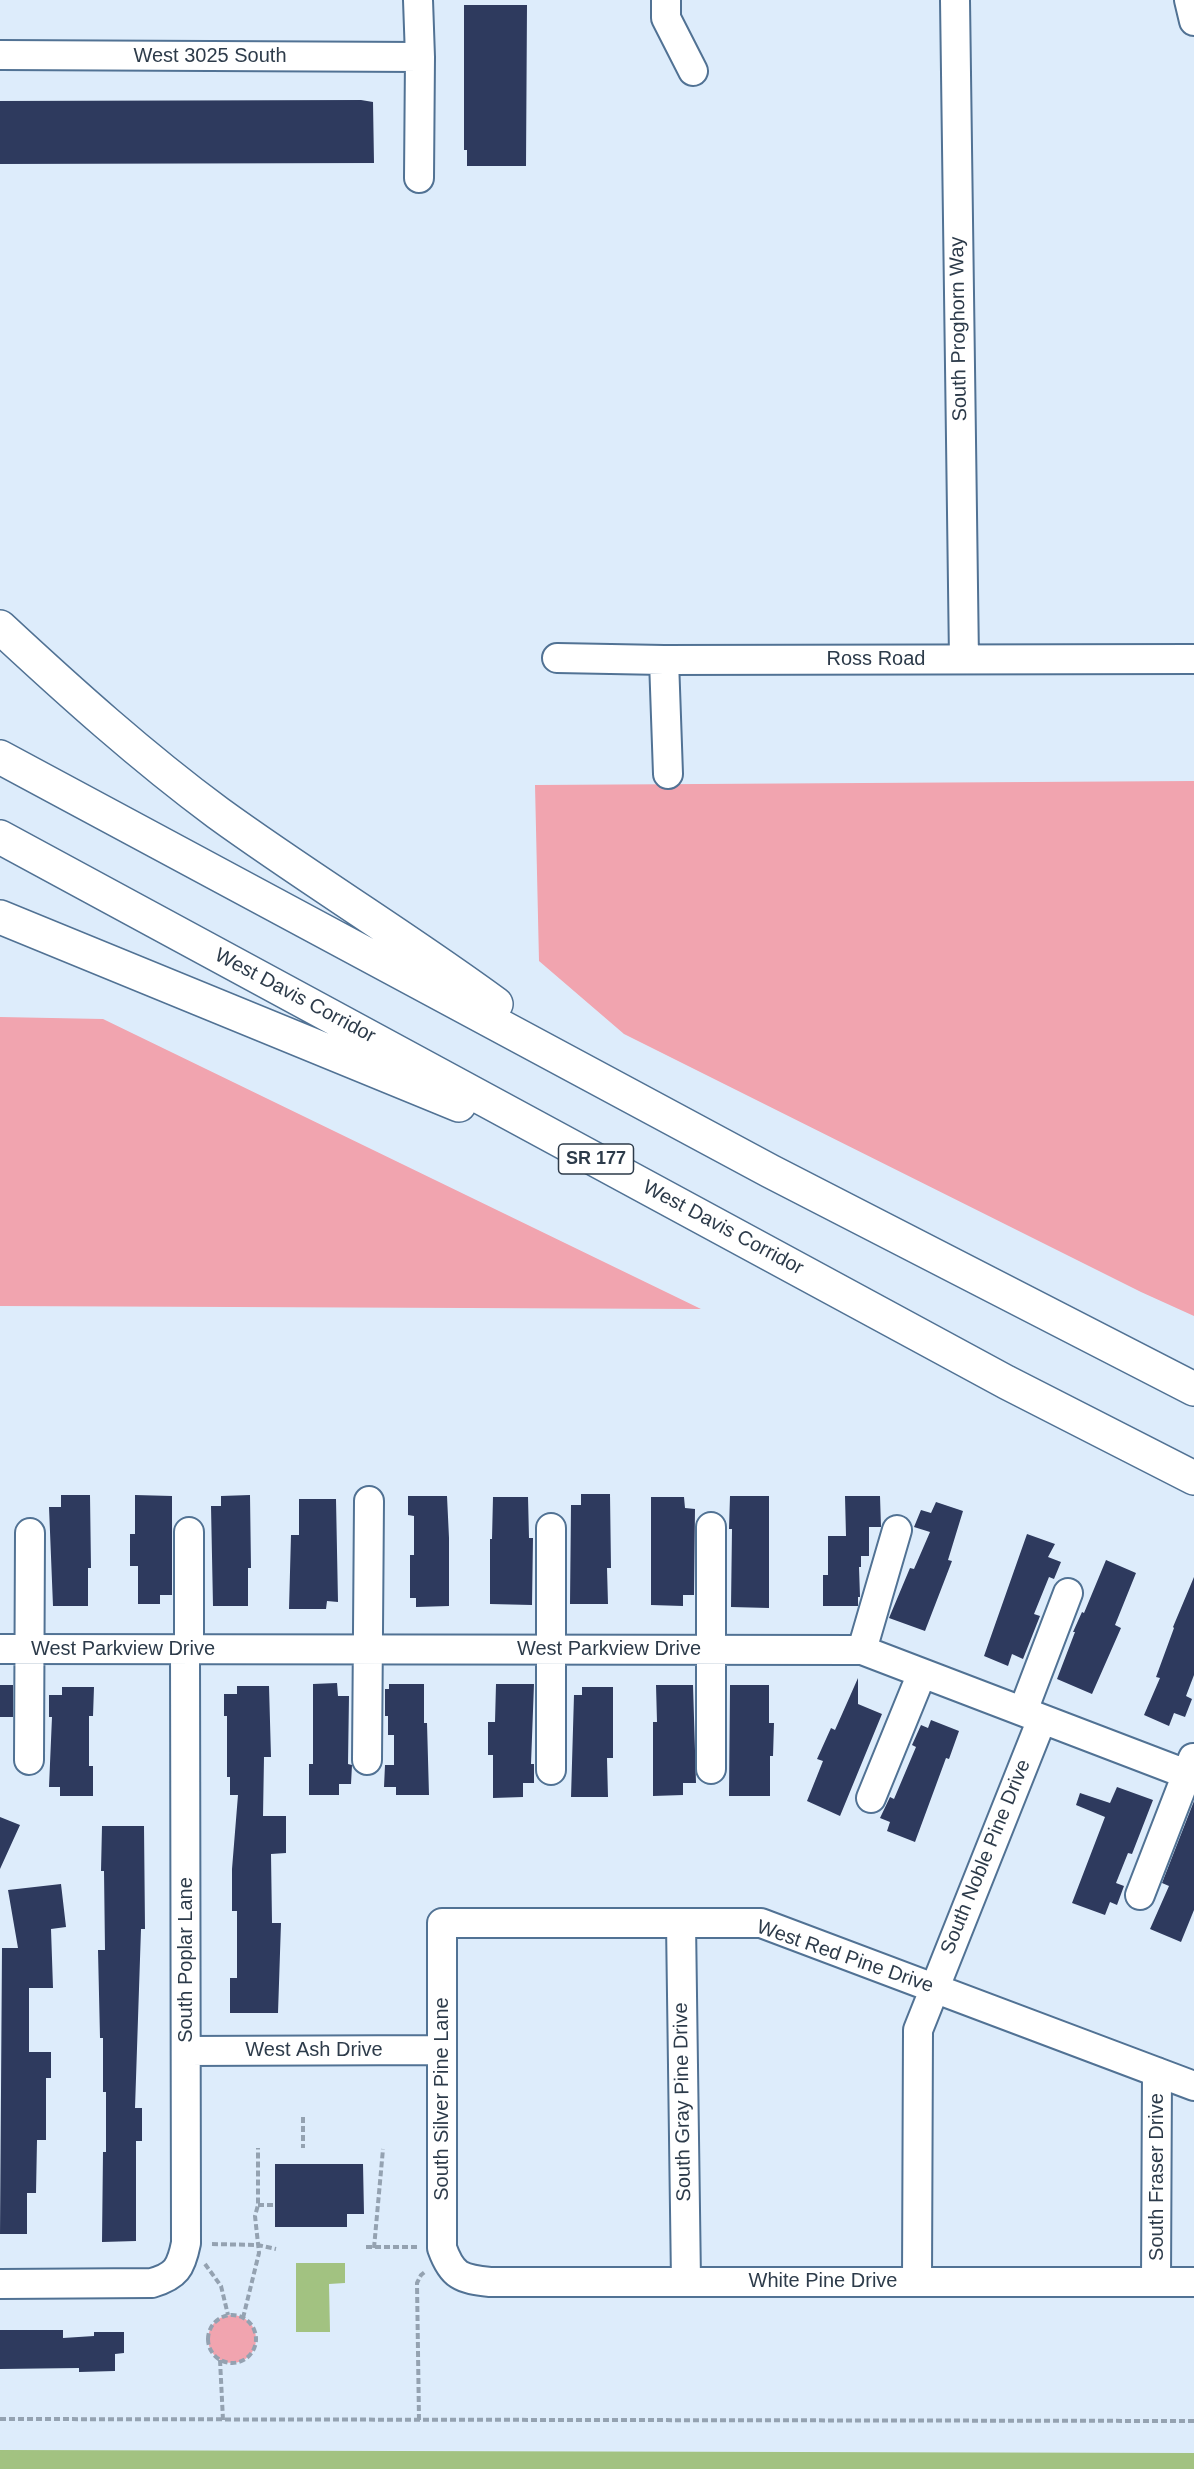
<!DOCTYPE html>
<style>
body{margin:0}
canvas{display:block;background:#ddecfb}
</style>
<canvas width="1194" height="2469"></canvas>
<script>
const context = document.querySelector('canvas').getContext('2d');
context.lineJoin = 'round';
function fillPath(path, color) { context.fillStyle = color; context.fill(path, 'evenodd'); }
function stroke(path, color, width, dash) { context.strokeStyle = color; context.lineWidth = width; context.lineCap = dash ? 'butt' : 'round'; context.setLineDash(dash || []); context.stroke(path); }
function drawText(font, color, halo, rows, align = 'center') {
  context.font = font + ' Arial,sans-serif'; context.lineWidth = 6; context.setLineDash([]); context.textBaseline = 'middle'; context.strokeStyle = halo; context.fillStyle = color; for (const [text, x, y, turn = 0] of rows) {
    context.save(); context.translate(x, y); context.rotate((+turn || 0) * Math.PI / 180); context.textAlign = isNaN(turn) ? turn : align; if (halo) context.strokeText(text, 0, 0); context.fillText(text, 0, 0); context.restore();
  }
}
fillPath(new Path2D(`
 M1194 781V1316L1141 1292 624 1034 539 961 535 785Z
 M0 1017 103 1019 701 1309 0 1306Z
 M208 2339a24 24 0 1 1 48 0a24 24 0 1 1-48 0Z`), '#f1a4af');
fillPath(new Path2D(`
 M296 2263H345V2283L329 2284 330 2332H296Z
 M0 2450 1194 2453V2469H0Z`), '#a2c281');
fillPath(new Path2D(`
 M464 5H527L526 166H467V150H464Z
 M361 100 373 102 374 163 0 164V101Z
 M581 1494H610L611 1568H607L608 1604H570L571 1505H581Z
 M61 1495H90L91 1568H88V1606H53L49 1507H61Z
 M135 1495 172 1496V1595H160V1604H138V1566H130V1534H135Z
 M250 1495 251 1568H248V1606H213L211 1506H221V1496Z
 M408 1496H447L449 1538V1606L416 1607V1598H410V1555H414V1516L408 1515Z
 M730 1496H769V1608L731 1607 732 1529H729Z
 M845 1496H880L881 1527H869V1556H861V1567H859L860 1597H858V1606H823V1575H828V1536H846Z
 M493 1497H528L529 1538H533L532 1605 490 1604V1539H492Z
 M651 1497H684L685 1508 695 1509 694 1595H683V1606L651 1605Z
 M299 1499H336L338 1602 327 1601 326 1609H289L291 1535H299Z
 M936 1502 963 1511 948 1560 952 1561 925 1631 889 1618 910 1568 914 1569 930 1532 914 1527 921 1510 931 1513Z
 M1027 1534 1055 1544 1048 1557 1061 1562 1054 1579 1049 1577 1034 1614 1040 1616 1023 1659 1012 1654 1008 1666 984 1656Z
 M1106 1560 1136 1573 1115 1625 1121 1628 1092 1694 1057 1679 1075 1632H1073L1082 1612 1084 1613Z
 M1194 1577V1675L1186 1696 1192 1699 1185 1717 1174 1713 1169 1726 1144 1715 1160 1678 1156 1677 1174 1628 1173 1627Z
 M858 1678V1704L882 1714 840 1816 807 1801 823 1761 817 1759 831 1728 835 1730Z
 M337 1683 338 1696H349L348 1764 352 1765 351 1784H339V1795H309V1764H313V1684Z
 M389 1684H424V1723H427L429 1795H396V1787H384L385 1765H394V1735H388V1716H385V1689H389Z
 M496 1684H534L531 1764H534V1783H523V1797L493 1798V1755H488V1722H495Z
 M0 1685H13V1717H0Z
 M656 1685H693L696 1783H683V1795L653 1796V1722H657Z
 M730 1685H769V1723H774L773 1756H770V1796H729Z
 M237 1686H269L271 1757H264L263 1816H286V1853L271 1854 272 1923H281L278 2013H230V1978H237V1911H232V1869L238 1795H230V1777H227V1716H224V1694H237Z
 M62 1687H94L93 1716H89V1766H93V1796H60V1787H49L52 1717H49V1695H62Z
 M582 1687H613V1758H607L608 1797H571L574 1695H582Z
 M931 1720 959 1731 949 1759 946 1758 915 1842 887 1831 890 1822 880 1818 890 1797 894 1799 916 1747 912 1745 921 1725 928 1728Z
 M1117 1787 1153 1800 1132 1854 1128 1853 1116 1883 1124 1886 1117 1905 1110 1902 1105 1915 1072 1903 1105 1817 1076 1805 1080 1793 1110 1803Z
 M1194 1801V1910L1181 1942 1150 1929 1169 1886 1162 1883Z
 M0 1817 20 1825 0 1869Z
 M102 1826H144L145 1929H141L135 2108H142V2141H136V2241L102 2242 103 2152H106V2092H103V2038H100L98 1950H105L104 1871H101Z
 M61 1884 66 1927 51 1929 53 1988H29V2052H51V2078H46V2140H37L36 2193H27V2234H0L2 1948H18L8 1890Z
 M275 2164H363L364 2214H347V2227H275Z
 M0 2330H63V2338L94 2336V2332H124V2353L115 2354V2371L79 2372V2368L0 2369Z`), '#2e3a5e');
const minor = new Path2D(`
 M418 0 420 57 419 178
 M666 0V18L693 71
 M955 0 964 659
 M1189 0 1194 21
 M0 55 420 57
 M557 658 664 660 1194 659
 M664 660 668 774
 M711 1527V1769
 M551 1528V1770
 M189 1532V1649
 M0 1649 862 1650 1194 1777
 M862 1650 897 1530
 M1023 1711 1068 1593
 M29 1760 30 1533
 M367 1760 369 1501
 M871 1798 922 1673
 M1140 1895 1193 1758
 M681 1923 686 2281
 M186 2051 442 2050
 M1194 2086 761 1923H442V2248C452 2276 461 2279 490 2282H1194
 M917 2281 918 2030 1042 1719
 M1156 2282 1157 2072
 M0 2284 152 2283C176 2276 181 2268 186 2243L185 1649`);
const highway = new Path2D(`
 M0 627C70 692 141 756 218 813 309 879 405 937 496 1004
 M0 757 770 1171 1194 1389
 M0 837 1006 1382 1194 1478
 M0 917 459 1105`);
stroke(minor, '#517294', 32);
stroke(highway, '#517294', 36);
stroke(new Path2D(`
 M303 2117V2148
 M258 2205H275
 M212 2244 258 2245 276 2249
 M366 2247H419
 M374 2248 383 2149
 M205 2264 221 2286 228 2315
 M208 2339a24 24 0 1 1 48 0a24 24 0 1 1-48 0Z
 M243 2318 259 2253 255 2216 258 2205V2148
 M220 2360 223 2420
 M0 2419 1194 2421
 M419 2420 417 2283 421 2275 426 2271`), '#94a2b1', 4, [6, 3]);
stroke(minor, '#fff', 28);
stroke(highway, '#fff', 33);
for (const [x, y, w] of [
 [596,1159,75]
]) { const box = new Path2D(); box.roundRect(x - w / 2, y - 15, w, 30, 4.5); context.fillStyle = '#fff'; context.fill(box); stroke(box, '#2d3b4a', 1.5); }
drawText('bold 18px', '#2d3b4a', null, [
 ["SR 177",596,1159]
]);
drawText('20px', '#2d3b4a', '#fff', [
 ["West 3025 South",210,56],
 ["South Proghorn Way",959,329,-91],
 ["Ross Road",876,659],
 ["West Davis Corridor",295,996,28],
 ["West Davis Corridor",723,1228,28],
 ["West Parkview Drive",123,1649],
 ["West Parkview Drive",609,1649],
 ["South Noble Pine Drive",986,1857,-68],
 ["West Red Pine Drive",845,1957,19],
 ["South Poplar Lane",186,1960,-90],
 ["West Ash Drive",314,2050],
 ["South Silver Pine Lane",442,2099,-90],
 ["South Gray Pine Drive",683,2102,-91],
 ["South Fraser Drive",1157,2177,-90],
 ["White Pine Drive",823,2281]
]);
</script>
